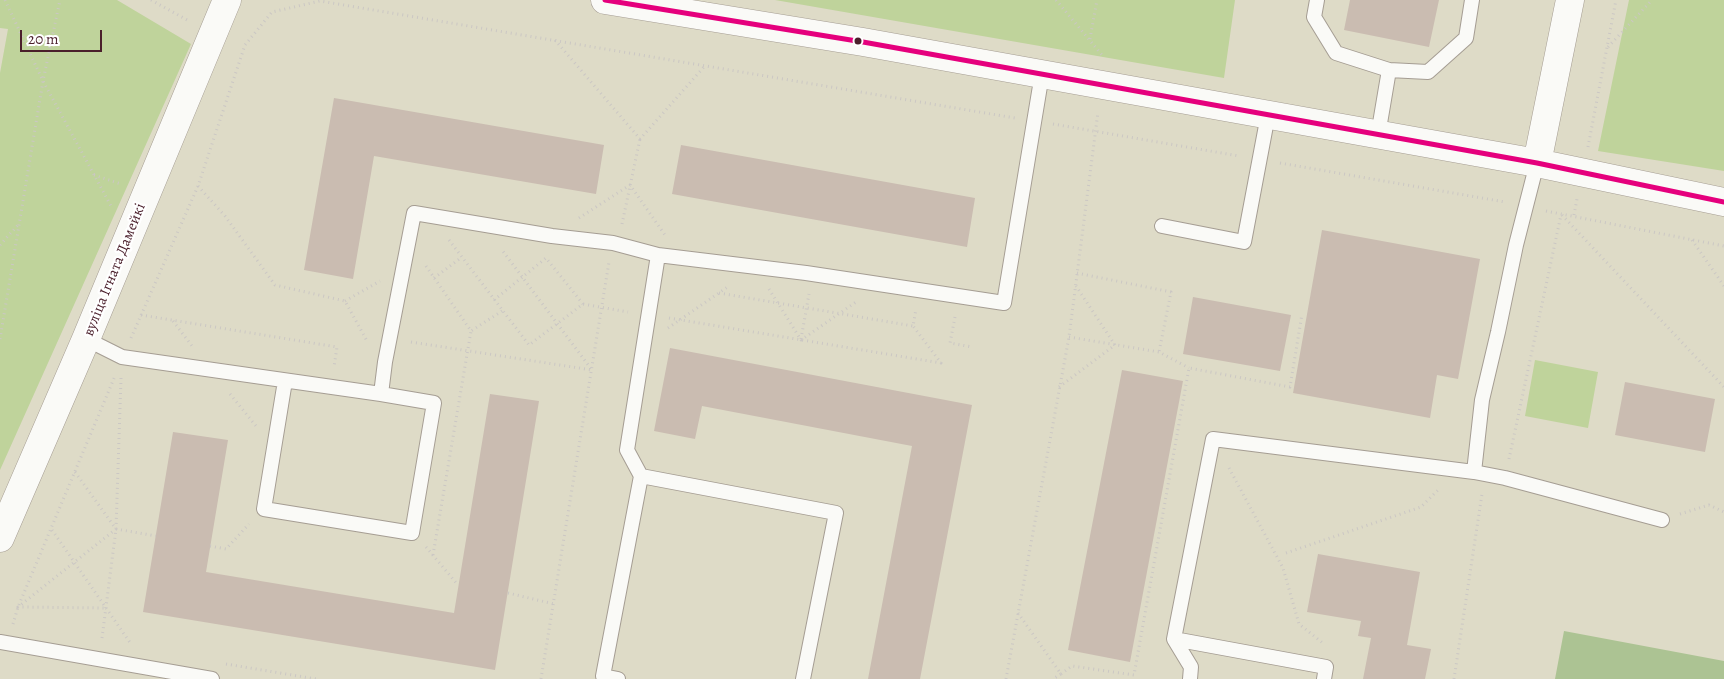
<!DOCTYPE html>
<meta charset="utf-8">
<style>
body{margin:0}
#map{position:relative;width:1724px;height:679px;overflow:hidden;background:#dedbc7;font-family:Alegreya,serif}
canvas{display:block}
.scale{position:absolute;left:20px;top:30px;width:82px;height:22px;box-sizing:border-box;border:2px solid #4a1f2b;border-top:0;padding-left:6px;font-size:15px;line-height:18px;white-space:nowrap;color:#4a1f2b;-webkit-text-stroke:4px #fff;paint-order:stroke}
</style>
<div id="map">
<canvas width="1724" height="679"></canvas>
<div class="scale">20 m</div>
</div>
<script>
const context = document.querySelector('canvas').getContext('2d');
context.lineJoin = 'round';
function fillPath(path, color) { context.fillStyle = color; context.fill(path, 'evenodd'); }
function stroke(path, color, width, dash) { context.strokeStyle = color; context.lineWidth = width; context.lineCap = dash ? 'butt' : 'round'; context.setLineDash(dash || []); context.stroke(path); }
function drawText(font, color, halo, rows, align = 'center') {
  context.font = font + ' Alegreya,serif'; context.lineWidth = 4.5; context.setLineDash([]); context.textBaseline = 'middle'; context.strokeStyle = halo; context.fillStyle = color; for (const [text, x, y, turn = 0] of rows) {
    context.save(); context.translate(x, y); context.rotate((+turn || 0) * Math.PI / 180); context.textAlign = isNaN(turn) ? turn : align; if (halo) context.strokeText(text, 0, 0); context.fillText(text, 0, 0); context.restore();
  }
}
fillPath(new Path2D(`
 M0 0H117L191 44 0 470V73L8 29 0 28Z
 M775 0H1235L1224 78Z
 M1629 0H1724V171L1598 151Z
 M1535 360 1598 372 1588 428 1525 416Z`), '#bfd39b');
fillPath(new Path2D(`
 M1564 631 1724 661V679H1555Z`), '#acc393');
fillPath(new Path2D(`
 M1350 0H1439L1429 47 1344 30Z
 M334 98 604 145 596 194 374 156 353 279 304 270Z
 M681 145 975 198 967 247 672 194Z
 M1322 230 1480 259 1458 379 1437 375 1430 418 1293 393Z
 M1193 297 1291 315 1280 371 1183 354Z
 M670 348 972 405 920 679H868L912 446 702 406 695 439 654 431Z
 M1122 370 1183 381 1130 662 1068 650Z
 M1625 382 1715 399 1705 452 1615 435Z
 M490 394 539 401 495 670 143 612 173 432 228 440 206 572 454 613Z
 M1318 554 1420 572 1407 645 1431 649 1425 679H1363L1371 638 1358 636 1361 621 1307 612Z`), '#cabcb1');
const service = new Path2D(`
 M1317 0 1314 17 1336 53 1389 70 1428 72 1466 38 1472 0
 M1378 135 1389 70
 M1162 226 1244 242 1268 115
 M86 339 122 357 381 394 385 362 414 213 552 236 613 243 658 255 806 273 1004 303 1042 74
 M285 381 264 509 412 533 434 403 381 394
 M1474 472 1505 478 1662 520
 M641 476 836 513 803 679
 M1174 639 1326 667 1324 679
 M0 642 212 679
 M618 679 603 676 641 476 627 450 658 255
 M1190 679 1191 667 1174 639 1213 439 1474 472 1482 400 1498 332 1516 245 1537 163`);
const minor = new Path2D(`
 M605 0 863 42 1537 163 1724 202
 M1537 163 1570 0
 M0 538 86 339 227 0`);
stroke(service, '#a59d93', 16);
stroke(minor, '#a59d93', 29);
stroke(new Path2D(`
 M5 0 43 81 111 206
 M151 0 189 21
 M1056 0 1102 55
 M1090 39 1097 0
 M555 40 640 139 704 67
 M1608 47 1652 0
 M1053 124 1239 156
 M1588 147 1616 0
 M1280 163 1505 202
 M94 175 121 184
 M198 186 225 216 275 285 345 301 367 341
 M1546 211 1724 246
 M1562 215 1724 387
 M1574 215 1577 199
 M579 218 630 185 665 235
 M622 224 640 139
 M449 240 529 345 583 304 628 312
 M1692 240 1724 286
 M0 245 18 225
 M426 266 471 331 502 311
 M1077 273 1171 292 1159 352
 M434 278 462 257
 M769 289 801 340 856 302
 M719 293 913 326
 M494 300 546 258 583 304
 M345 301 380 281
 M141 315 337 347 334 367
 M955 317 950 343 972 347
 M669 318 941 363 913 326 916 309
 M173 321 192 346
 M668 328 729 286
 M1069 337 1159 352 1189 368
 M131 338 198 186 245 45 272 12 320 1 1015 118
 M0 339 43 81 60 0
 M801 339 809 294
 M411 342 592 370 502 250
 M1059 387 1115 345 1076 286
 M230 394 256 426
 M1509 459 1561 215
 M1229 468 1283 568 1299 624 1324 644
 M75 472 116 529 18 607 106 608
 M1680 514 1709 505 1724 512
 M116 529 156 536
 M52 530 131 644
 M210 546 226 549 249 524
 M426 547 458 585
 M1286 553 1421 507 1438 490
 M433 555 471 331
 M508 593 554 604
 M1018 613 1061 674 1053 679
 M13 624 18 607 115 376
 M102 638 116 529 121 378
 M226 664 316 679
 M1061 674 1072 666 1134 675 1189 368 1290 387 1302 314
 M541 679 609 262
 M1006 679 1069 337 1098 112
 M1454 679 1482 494`), '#cbc7c4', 3, [1, 4]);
stroke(service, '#fafaf7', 14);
stroke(minor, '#fafaf7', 28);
stroke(new Path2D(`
 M605 0 863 42 1537 163 1724 202`), '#e5007d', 5);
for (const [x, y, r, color] of [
 [858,41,4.5,"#4a1f2b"]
]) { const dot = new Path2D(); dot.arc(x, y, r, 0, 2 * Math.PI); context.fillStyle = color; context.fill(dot); stroke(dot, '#fff', 2); }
drawText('15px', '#4a1f2b', '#fff', [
 ["вуліца Ігната Дамейкі",115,270,-68]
]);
</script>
